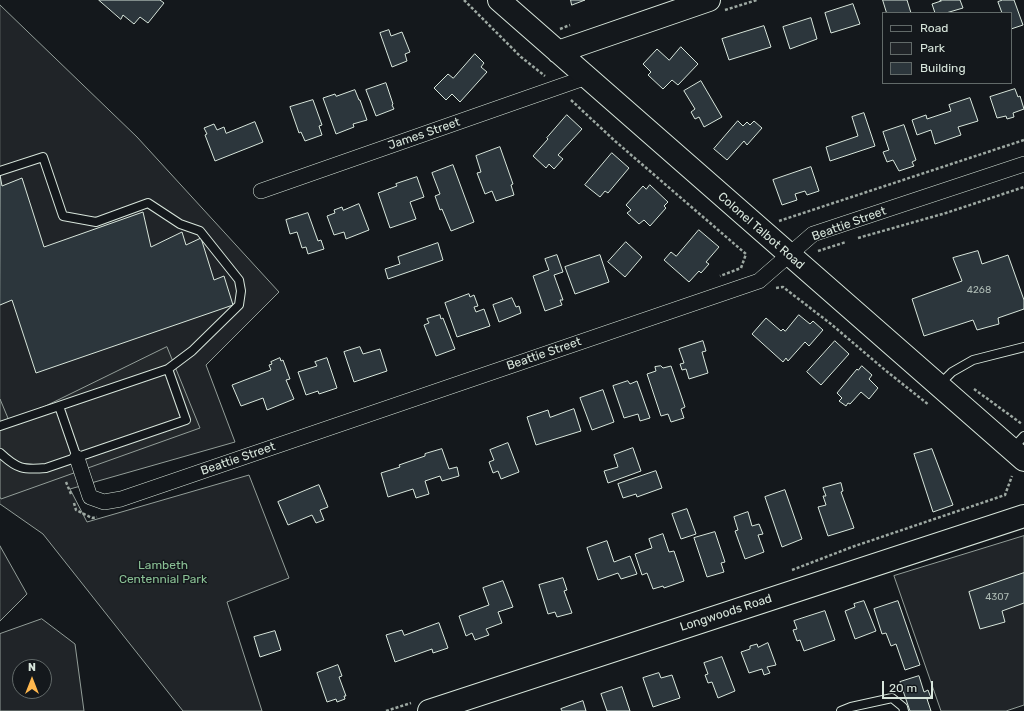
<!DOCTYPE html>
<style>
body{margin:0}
#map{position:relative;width:1024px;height:711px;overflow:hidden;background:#14181c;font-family:Rubik,sans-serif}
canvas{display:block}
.legend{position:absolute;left:882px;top:12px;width:130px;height:72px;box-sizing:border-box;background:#14181c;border:1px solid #626a69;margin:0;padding:5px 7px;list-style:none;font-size:12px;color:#d8e6dc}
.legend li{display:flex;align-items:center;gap:8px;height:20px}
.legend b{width:20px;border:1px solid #626a69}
.north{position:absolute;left:12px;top:659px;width:40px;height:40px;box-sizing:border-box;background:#14181c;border:1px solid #626a69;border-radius:50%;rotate:0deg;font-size:11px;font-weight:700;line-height:16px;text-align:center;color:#d8e6dc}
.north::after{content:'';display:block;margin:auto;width:14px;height:18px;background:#ffb74d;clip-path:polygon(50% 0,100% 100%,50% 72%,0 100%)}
.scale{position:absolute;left:882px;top:681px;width:51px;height:18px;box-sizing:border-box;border:2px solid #d8e6dc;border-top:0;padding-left:5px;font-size:12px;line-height:14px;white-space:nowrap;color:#d8e6dc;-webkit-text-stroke:3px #14181c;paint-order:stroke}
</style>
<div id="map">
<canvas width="1024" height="711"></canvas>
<ul class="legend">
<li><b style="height:5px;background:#14181c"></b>Road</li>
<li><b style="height:11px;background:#202428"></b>Park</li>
<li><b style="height:11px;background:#2c363c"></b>Building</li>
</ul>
<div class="north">N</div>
<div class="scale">20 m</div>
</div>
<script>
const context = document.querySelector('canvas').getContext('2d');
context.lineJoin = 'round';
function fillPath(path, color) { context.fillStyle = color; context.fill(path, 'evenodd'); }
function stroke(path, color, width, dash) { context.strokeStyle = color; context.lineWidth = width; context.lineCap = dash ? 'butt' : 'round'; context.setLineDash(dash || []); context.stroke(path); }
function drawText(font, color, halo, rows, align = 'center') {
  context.font = font + ' Rubik,sans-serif'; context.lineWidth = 3; context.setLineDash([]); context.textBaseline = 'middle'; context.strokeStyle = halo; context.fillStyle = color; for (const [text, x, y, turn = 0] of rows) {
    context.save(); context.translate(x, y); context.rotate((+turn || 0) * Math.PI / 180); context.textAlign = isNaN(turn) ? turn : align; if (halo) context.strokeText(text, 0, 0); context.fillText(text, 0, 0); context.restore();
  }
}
const green = new Path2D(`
 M0 5 137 137 279 292 206 365 235 442 70 489 87 522 249 475 289 578 227 602 262 711H183L43 534 0 504Z
 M1024 536V705L1006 711H941L894 576Z
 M0 546 27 594 0 621Z
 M42 619 75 644 84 711H0V634ZM20 667H44V691H20Z`);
fillPath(green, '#202428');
stroke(green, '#939e99', 1);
const parking = new Path2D(`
 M167 347 200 428 1 499 0 497V399L10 423Z`);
fillPath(parking, '#24282b');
stroke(parking, '#939e99', 1);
const building = new Path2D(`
 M99 0H160L164 3 148 23 140 17 134 24 123 15 121 19Z
 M571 0H585L572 5Z
 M883 0H907L911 13H887Z
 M940 0H960L963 8 946 13H935L932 4 941 1Z
 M1003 0H1014L1023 25 1011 29V13H1002L998 2Z
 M853 4 860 24 831 33 825 13Z
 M811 18 817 39 790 49 783 27Z
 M764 26 771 47 729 60 722 39Z
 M389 30 391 36 402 32 410 52 405 54 407 61 392 67 380 33Z
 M681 47 698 64 678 85 672 80 663 89 648 75 651 72 643 64 657 49 669 60Z
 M475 54 484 63 481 67 487 72 460 102 452 94 446 100 434 88 448 74 453 78Z
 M701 81 722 117 704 127 699 117 695 119 691 112 695 109 684 91Z
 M386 83 393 104 392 105 394 109 376 116 366 90Z
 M1015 89 1018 97 1020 96 1024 109 1013 113 1014 117 1007 119 1006 116 997 118 990 97Z
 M355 90 359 100H360L367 120 353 124 354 127 336 134 323 98 335 94 336 96Z
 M970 98 978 121 958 127 961 135 935 144 931 130 917 135 912 120 926 115 927 119 951 111 949 105Z
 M313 100 322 125 319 126 322 135 305 141 301 132 299 133 290 107Z
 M864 113 875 146 830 161 826 147 858 136 852 117Z
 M567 115 582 129 558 155 563 159 554 169 549 164 546 168 533 156 548 139 547 138Z
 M738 121 743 126 747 122 750 125 754 121 762 128 747 145 744 141 727 160 714 149Z
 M255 122 263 142 215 161 205 135 207 134 204 128 214 124 217 130 224 127 226 133Z
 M904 125 916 160 912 162 914 166 899 171 893 160 887 162 883 152 889 150 883 132Z
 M500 147 513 184 511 185 514 195 496 201 492 191 485 194 477 173 481 172 476 156Z
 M612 153 629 168 608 193 605 191 600 197 585 185Z
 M453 165 474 222 451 231 442 209 440 210 435 196 440 194 432 173Z
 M811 167 819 191 807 195 805 191 795 194 797 200 782 205 773 180Z
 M0 175 2 186 22 178 44 247 143 212 151 247 182 232 186 245 201 238 214 280 224 276 233 305 36 373 12 300 0 305Z
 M417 177 424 197 410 202 416 219 390 228 378 193 397 186 396 184Z
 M650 185 668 202 664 206 666 208 650 226 644 220 639 224 627 213 631 210 626 205 643 186 646 189Z
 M359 204 369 230 346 239 344 232 334 235 327 216 335 213 334 210 342 207 343 210Z
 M308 213 318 241 321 240 324 249 308 254 306 247 302 248 297 232 290 234 286 220Z
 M699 230 719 247 706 262 709 264 701 273 699 271 689 282 664 260 671 252 676 256Z
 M626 242 642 257 625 277 608 262Z
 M438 243 443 260 388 279 385 269 400 264 398 257Z
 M978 251 982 264 1008 255 1024 300V309L998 318 999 324 977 330 973 320 924 336 912 299 962 281 953 258Z
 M557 255 563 272 554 275 563 300H560L562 305 545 311 533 276 549 270 545 259Z
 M600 255 609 282 575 294 565 267Z
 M469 294 470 297 474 295 478 306 474 307 476 312 484 309 490 326 457 337 445 303Z
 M512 298 516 307 519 306 521 313 499 322 493 305Z
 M440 315 441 319 443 318 455 349 436 356 424 325 429 323 427 319Z
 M799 315 810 324 813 321 823 330 809 346 805 342 788 361 786 358 783 362 752 334 766 318 781 331 783 329 785 331Z
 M703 341 706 351 702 352 708 373 689 379 686 369 682 370 680 364 684 363 679 349Z
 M835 341 849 354 821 385 807 372Z
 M360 347 363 354 380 349 387 371 354 382 344 352Z
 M280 358 281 361 283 360 290 379 286 380 294 399 267 410 263 398 241 406 232 385 271 370 269 365 272 364 271 362Z
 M327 358 337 388 319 394 318 391 306 395 298 372 317 366 315 362Z
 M661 366 663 368 671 366 685 407 681 409 684 418 671 422 668 414 661 416 647 374 656 371 655 367Z
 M862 366 872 375 869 379 878 388 869 399 861 392 850 404 848 403 846 406 839 401 842 398 837 393 857 369 858 370Z
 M628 381 630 384 637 381 650 418 640 421 638 414 624 418 613 386Z
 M603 390 614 422 592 430 580 398Z
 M574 409 581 431 536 445 527 417 548 410 550 417Z
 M508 443 519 472 501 479 498 471 493 473 489 462 494 460 490 450Z
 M633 448 641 471 608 483 604 471 618 467 614 455Z
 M442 449 449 469 457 467 459 476 442 481 440 476 425 481 429 494 416 498 413 489 388 497 381 473 400 467 399 465 425 456V454Z
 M932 449 953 505 933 512 914 454Z
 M656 471 662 488 637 497 636 494 623 498 618 484Z
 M841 483 843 491 841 492 854 528 828 536 818 507 826 505 823 496H826L823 488Z
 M319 485 328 507 320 510 324 520 316 523 312 515 288 525 278 502Z
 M785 490 802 539 782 547 765 497Z
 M687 509 696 534 681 539 672 514Z
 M748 512 752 526 759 524 763 534 758 535 764 552 745 559 735 531 738 530 734 517Z
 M715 532 725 562 721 563 724 572 707 577 694 538Z
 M663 534 669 552 674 551 684 581 664 588 663 586 653 589 647 573 642 575 635 554 652 548 649 539Z
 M607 541 614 562 630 556 637 574 621 579 618 573 598 580 587 548Z
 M1024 573V603L1002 611 1005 622 980 629 969 592Z
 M563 578 567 590 564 591 572 613 557 617 555 612 548 614 539 585Z
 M503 581 513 607 498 612 502 623 486 629 489 635 475 640 472 633 466 636 459 616 489 605 483 588Z
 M864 601 876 631 855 639 845 611 855 607 854 604Z
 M898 601 920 665 905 670 896 644 891 646 886 633 882 634 874 609Z
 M825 611 835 640 804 651 800 640 797 641 793 630 797 629 794 621Z
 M439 623 448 648 433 653 432 649 395 662 386 635 402 630 404 635Z
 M275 631 281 650 260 657 254 637Z
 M768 643 776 665 767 667 770 673 764 675 762 669 749 673 741 652 750 649V646L757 644 758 647Z
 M722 657 735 691 718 698 712 682 708 683 705 675 708 674 704 663Z
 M338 665 342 676 339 677 346 696H344L345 699 337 702 336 699 327 702 317 673Z
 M659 673 661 678 672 675 680 698 653 707 643 678Z
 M919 676 924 692 928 690 931 698 927 699 931 711H910L900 682Z
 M622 687 630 711H607L601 694Z
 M583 701 586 711H562L561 709Z`);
fillPath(building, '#2c363c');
stroke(building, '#d8e6dc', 1);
const lane = new Path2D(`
 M0 171 43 157 63 216 96 222 148 203 180 224 200 231 239 280 241 291 239 305 192 351 168 369
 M939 385 952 372 973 360 1024 347
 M59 406 77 458
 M0 426 168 369 186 420 46 468C23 470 17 469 0 453
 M1012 449 1024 436
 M841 711 851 707 892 698 903 707 904 711`);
const street = new Path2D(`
 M261 191 587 77
 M77 458 90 497 104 502 121 499 759 281 813 234 1024 164`);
const secondary = new Path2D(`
 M499 0 1024 460
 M558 52 709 0
 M429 711 1024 516`);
stroke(lane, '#d8e6dc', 10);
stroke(street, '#d8e6dc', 16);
stroke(secondary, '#d8e6dc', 24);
stroke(new Path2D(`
 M464 0 521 57 545 76
 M725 10 757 0
 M560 29 570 25
 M571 100 615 141 746 254 741 268 720 276
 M779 221 1024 140
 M858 238 946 213 1024 187
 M818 251 846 242
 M776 288 783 287 831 324 885 370 929 405
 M974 389 1022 424
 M66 482 71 494
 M74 503 76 510 92 518 97 517
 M792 570 852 547 1005 495 1012 476
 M386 711 411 703`), '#9da8a2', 2.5, [3, 2]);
stroke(lane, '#14181c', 8);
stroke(street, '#14181c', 15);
stroke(secondary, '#14181c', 22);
drawText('10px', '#adbab4', null, [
 ["4268",979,290],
 ["4307",997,597]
]);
drawText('12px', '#d8e6dc', '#14181c', [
 ["James Street",424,134,-19],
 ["Beattie Street",849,224,-20],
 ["Colonel Talbot Road",761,231,41],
 ["Beattie Street",544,354,-19],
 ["Beattie Street",238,459,-19],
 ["Longwoods Road",726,613,-18]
]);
drawText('12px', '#8ac095', '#14181c', [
 ["Lambeth",163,566],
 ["Centennial Park",163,580]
]);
</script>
